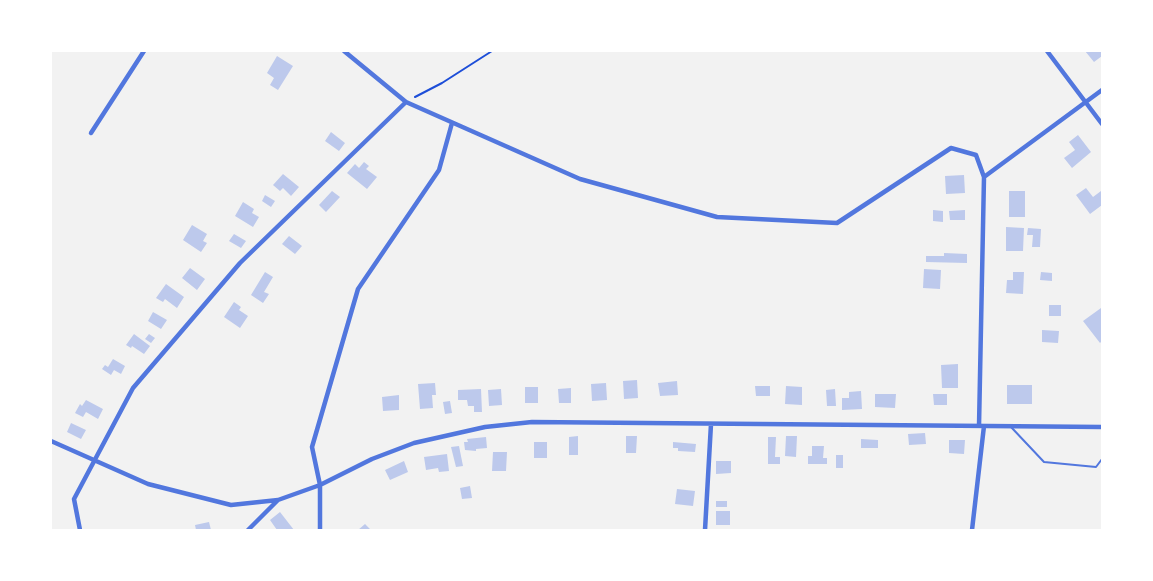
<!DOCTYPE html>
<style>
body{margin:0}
#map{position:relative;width:1153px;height:581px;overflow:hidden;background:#f2f2f2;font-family:Roboto,sans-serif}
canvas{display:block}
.frame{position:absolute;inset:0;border:52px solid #fff;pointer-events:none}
</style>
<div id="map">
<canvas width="1153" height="581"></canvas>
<div class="frame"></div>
</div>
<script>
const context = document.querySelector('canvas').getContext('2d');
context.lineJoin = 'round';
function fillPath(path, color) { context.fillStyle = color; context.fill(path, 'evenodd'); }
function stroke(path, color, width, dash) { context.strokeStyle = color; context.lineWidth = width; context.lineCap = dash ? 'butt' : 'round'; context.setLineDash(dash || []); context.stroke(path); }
fillPath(new Path2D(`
 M1085 51H1102V56L1094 62Z
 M277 56 293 66 278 90 270 85 274 78 267 73Z
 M331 132 345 143 339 151 325 141Z
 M1078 135 1091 152 1072 168 1064 158 1075 150 1069 142Z
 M364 162 369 166 366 169 377 177 367 189 347 173 355 164 359 168Z
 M283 174 299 187 291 196 283 188 280 191 273 185Z
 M964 175 965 193 946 194 945 176Z
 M1086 188 1093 197 1101 191 1102 193V205L1090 214 1076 195Z
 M332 191 340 197 326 212 319 205Z
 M1009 191H1025V217H1009Z
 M265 195 275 201 271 207 262 201Z
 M243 202 254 209 252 213 259 217 253 227 235 216Z
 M933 210 943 211V222L933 221Z
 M965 210V220H950L949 211Z
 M192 225 207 234 203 241 207 243 201 252 183 240Z
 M1006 227 1024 228 1023 251H1006Z
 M1028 228 1041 229 1040 247H1032L1033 235H1027Z
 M234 234 246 241 241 248 229 241Z
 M289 236 302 246 295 254 282 244Z
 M944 253 967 254V263L926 262V256H944Z
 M190 268 205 279 197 290 182 278Z
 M924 269 941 270 940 289 923 288Z
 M265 272 273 277 264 292 269 294 263 303 251 295Z
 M1013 272H1024L1023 294 1006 293 1007 280H1013Z
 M1041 272 1052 273V281L1040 280Z
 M166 284 184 297 177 308 165 299 163 302 156 298Z
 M234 302 241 307 239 310 248 316 240 328 224 317Z
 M1049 305H1061V316H1049Z
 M1101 308 1102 341 1100 343 1083 321Z
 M153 312 167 320 161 329 148 321Z
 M1042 330 1059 331 1058 343 1042 342Z
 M134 334 150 346 144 354 132 346 131 348 126 345Z
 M149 334 155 338 151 343 145 339Z
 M113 359 125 366 121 374 114 370 111 375 102 369 105 365 108 367Z
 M958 364V388H942L941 365Z
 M637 380 638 398 624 399 623 381Z
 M677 381 678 395 660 396 658 383Z
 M435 383 436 395H432L433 408 420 409 418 384Z
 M606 383 607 400 592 401 591 384Z
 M1007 385H1032V404H1007Z
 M755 386H770V396H756Z
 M786 386 802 387V405L785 404Z
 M525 387H538V403H525Z
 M571 388V403H559L558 389Z
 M481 389 482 412H474V406H468L467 400H458V390Z
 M501 389 502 405 489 406 488 390Z
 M835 389 836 406H827L826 390Z
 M861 391 862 409 842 410V398H849V392Z
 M875 394H896L895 408 875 407Z
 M933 394H947V405H934Z
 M399 395V410L383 411 382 397Z
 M86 400 103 409 98 419 86 412 83 417 75 413 80 404 82 406Z
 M450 401 452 413 445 414 443 402Z
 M71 423 86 430 81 439 67 432Z
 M925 433 926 444 909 445 908 434Z
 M578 436V455H569V437Z
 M626 436H637L636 453H626Z
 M786 436H797L796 457 785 456Z
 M486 437 487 448 476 449V451L465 450 464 442H468L467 439Z
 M768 437H776L775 457H780V464H768Z
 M861 439 878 440V448H861Z
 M949 440H965L964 454 949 453Z
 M534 442H547V458H534Z
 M673 442 696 444 695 452 678 451V448H673Z
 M459 446 463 466 456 467 451 447Z
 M812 446H824L823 458H827V464H808V456H812Z
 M493 452H507L506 471H492Z
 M447 454 449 471 439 472 438 468 426 470 424 457Z
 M836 455H843V468H836Z
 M404 461 408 472 390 480 385 470Z
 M716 461H731V473L716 474Z
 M470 486 472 498 462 499 460 488Z
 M677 489 695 491 693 506 675 504Z
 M716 501H727V507H716Z
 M716 511H730V525H716Z
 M280 512 294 530H277L270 520Z
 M209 522 211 530H196L195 525Z
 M365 524 371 530H358Z`), '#bdc9ec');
stroke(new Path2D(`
 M415 97 442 83 492 51`), '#1d4ed8', 2);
stroke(new Path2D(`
 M1011 427 1044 462 1096 467 1102 459`), '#5277de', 2);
stroke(new Path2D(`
 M344 51 406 102 580 179 717 217 837 223 951 148 976 155 984 177 979 426
 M1047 51 1102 124
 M91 133 144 51
 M984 177 1102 90
 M51 441 148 484 231 505 278 500
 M80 530 74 499 133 388 240 263 406 102
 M248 530 278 500 320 485 372 459 414 443 485 427 532 422 1102 427
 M320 530V485L312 447 358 289 439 170 452 123
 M705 530 711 424
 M972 530 984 426`), '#5277de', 4.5);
</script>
